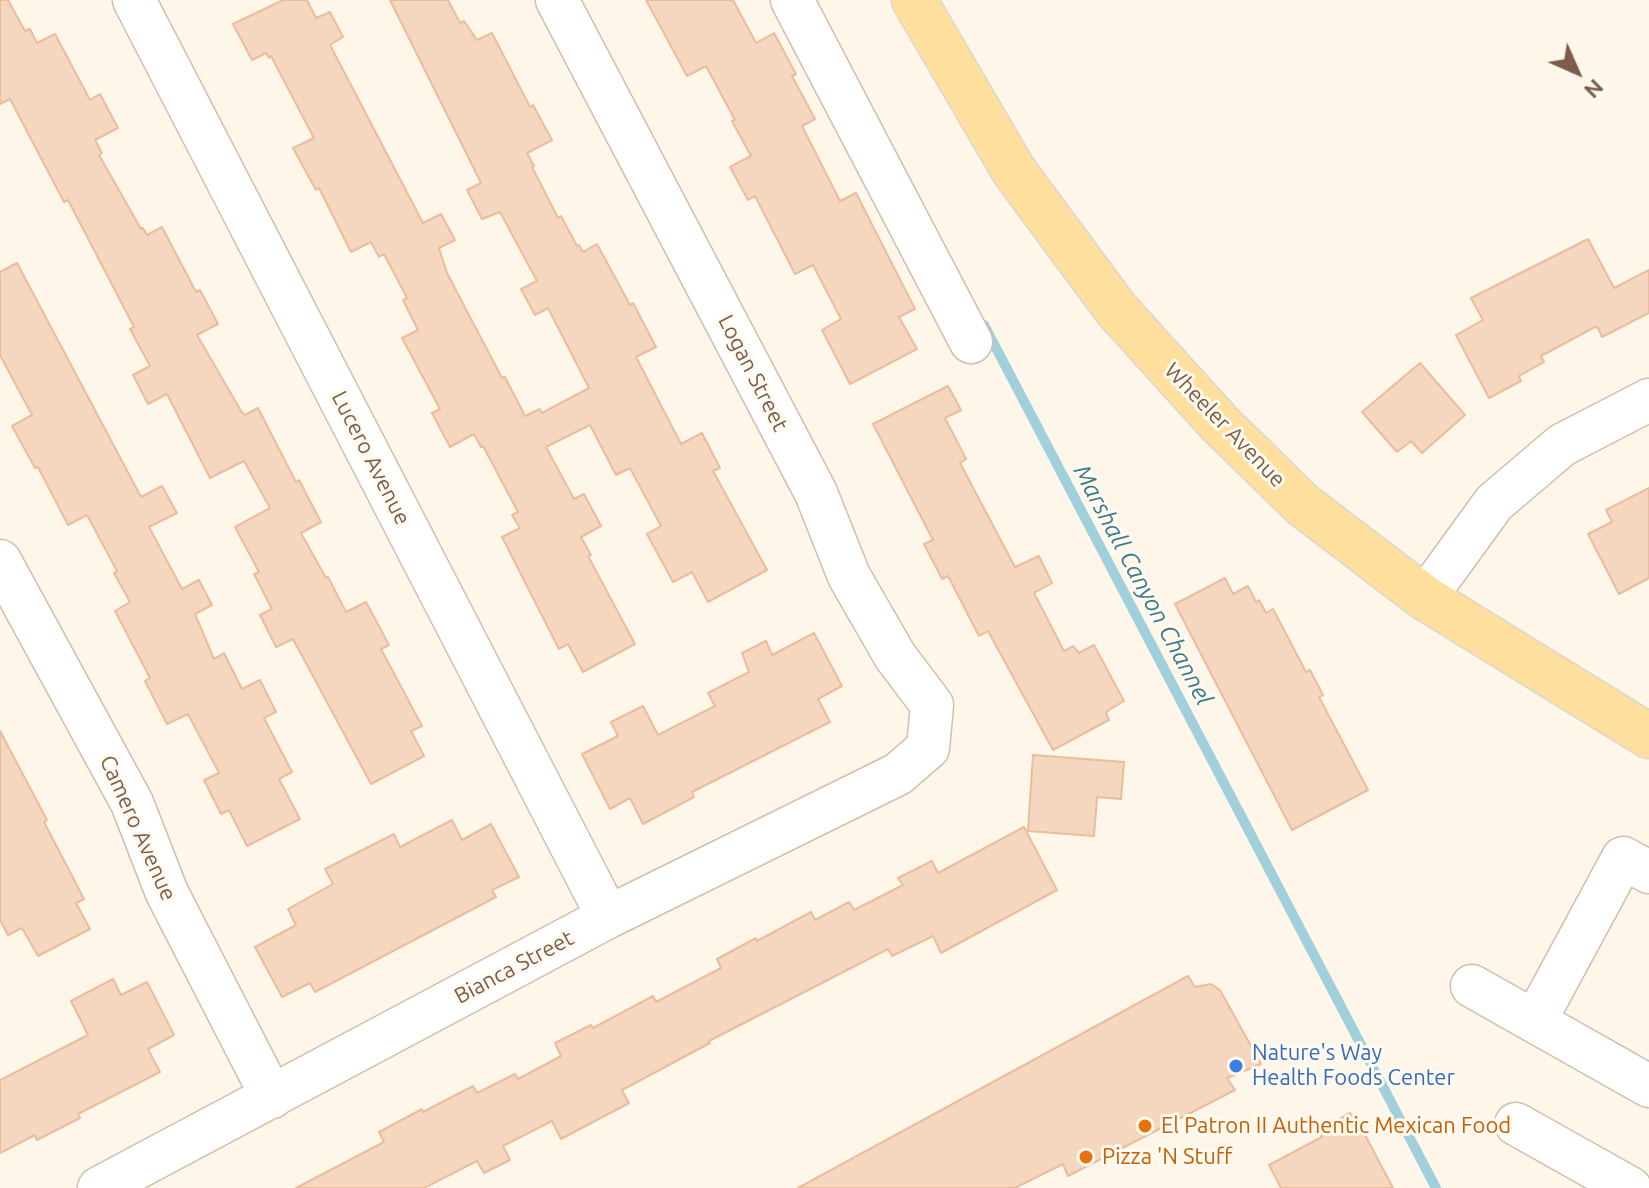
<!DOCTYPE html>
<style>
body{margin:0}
#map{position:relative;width:1649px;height:1188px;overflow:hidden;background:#fef6e8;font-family:Ubuntu,sans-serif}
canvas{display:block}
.north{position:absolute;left:1537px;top:32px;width:80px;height:80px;-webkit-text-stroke:6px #fffaf0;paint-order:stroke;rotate:135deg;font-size:22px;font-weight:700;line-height:32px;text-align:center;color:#7b5d49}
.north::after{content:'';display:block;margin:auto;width:28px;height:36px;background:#7b5d49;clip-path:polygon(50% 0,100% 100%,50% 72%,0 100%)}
</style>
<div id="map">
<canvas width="1649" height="1188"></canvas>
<div class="north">N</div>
</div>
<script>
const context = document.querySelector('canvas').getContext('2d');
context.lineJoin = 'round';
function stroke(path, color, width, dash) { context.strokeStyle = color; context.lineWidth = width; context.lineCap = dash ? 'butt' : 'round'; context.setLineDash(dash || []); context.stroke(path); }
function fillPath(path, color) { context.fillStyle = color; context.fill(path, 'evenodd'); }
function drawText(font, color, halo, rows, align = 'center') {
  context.font = font + ' Ubuntu,sans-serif'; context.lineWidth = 6; context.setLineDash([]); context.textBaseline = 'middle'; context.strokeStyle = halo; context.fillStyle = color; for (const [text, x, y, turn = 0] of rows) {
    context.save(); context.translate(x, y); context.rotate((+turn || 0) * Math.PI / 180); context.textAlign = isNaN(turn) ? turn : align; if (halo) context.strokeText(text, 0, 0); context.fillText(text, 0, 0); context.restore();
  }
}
stroke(new Path2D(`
 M984 325 1436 1188`), '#a0d0dc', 10);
const building = new Path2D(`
 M0 0H8L25 31 30 29 37 43 55 34 90 100 100 94 118 128 95 140 102 153 99 155 141 229 143 228 147 235 162 227 196 292 200 290 218 324 197 335 241 411 245 415 258 408 296 482 299 480 321 522 301 533 326 578 328 577 346 612 366 602 389 645 381 649 422 726 411 731 424 756 371 784 293 639 276 647 260 615 272 609 254 574 259 572 235 527 270 508 244 461 210 478 167 394 148 404 133 375 150 366 130 329 134 327 68 200 64 202 10 99 0 104Z
 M283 0H307L316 18 330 12 343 37 330 45 423 223 441 214 455 240 439 248 447 273 502 378 505 377 525 416 540 409 542 413 589 388 548 308 535 315 521 289 537 281 500 212 482 219 467 190 481 183 390 0H448L460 23 464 21 477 40 492 33 530 107 533 105 552 140 527 153 534 166 532 167 558 218 561 216 577 246 579 245 583 252 597 244 630 305 633 303 656 347 636 357 681 444 702 433 720 468 713 471 767 570 708 602 692 572 673 582 647 534 661 526 630 468 616 475 590 425 546 447 574 499 584 494 601 526 581 537 591 555 588 556 635 644 583 672 568 644 559 649 502 537 520 528 512 515 518 512 483 446 481 447 474 434 450 447 432 413 440 409 402 338 418 330 403 300 407 298 384 254 379 257 371 242 351 252 319 188 316 190 293 148 314 138 271 56 269 58 266 53 252 60 233 24Z
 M646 0H733L756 43 774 33 796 74 792 76 815 119 802 126 840 201 856 193 915 309 899 317 917 349 850 384 822 330 841 319 813 265 795 274 755 196 748 200 730 167 751 156 732 121 735 120 706 66 687 76Z
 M1588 239 1614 288 1649 270V313L1602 337 1598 328 1595 327 1541 356 1544 362 1519 376 1521 381 1489 398 1456 335 1483 320 1471 298Z
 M17 263 141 497 162 486 177 513 149 527 182 589 199 580 212 605 195 614 214 659 224 653 242 689 260 680 276 712 264 718 292 772 279 779 300 819 247 846 229 810 221 814 204 780 219 773 188 714 167 724 145 681 150 678 115 611 130 602 114 573 117 571 87 515 68 525 38 467 35 468 12 426 32 415 0 355V272Z
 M1420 363 1465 415 1422 453 1411 441 1397 452 1362 412Z
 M948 386 961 410 945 418 966 459 960 463 1015 567 1039 556 1052 583 1034 593 1064 651 1073 646 1079 653 1094 645 1124 701 1109 710 1106 713 1109 720 1053 750 988 631 979 636 948 576 942 579 924 544 933 540 873 424Z
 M1649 488V578L1619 594 1588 534 1612 522 1606 510Z
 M1225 578 1233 594 1248 586 1256 602 1259 600 1266 613 1273 609 1306 672 1310 670 1323 695 1319 697 1368 790 1292 830 1175 604Z
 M814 633 842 686 818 699 830 722 692 792 694 797 643 824 630 798 610 809 582 754 618 736 611 722 643 706 658 735 715 706 708 693 749 672 742 653 766 641 772 655Z
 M0 731 47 820 44 822 84 899 76 903 90 929 38 956 22 928 8 935 0 920Z
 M1033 755 1124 762 1121 799 1097 797 1094 836 1028 831Z
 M452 820 462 840 491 824 519 877 492 890 496 897 315 992 310 983 282 997 255 947 296 925 288 909 333 884 325 869 394 834 400 847Z
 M1024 827 1057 890 941 953 933 936 892 956 888 949 709 1041 710 1043 622 1090 629 1103 561 1139 552 1121 503 1146 510 1160 484 1173 477 1161 424 1188H296L384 1142 379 1132 422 1109 423 1112 473 1086 477 1093 515 1074 518 1079 561 1056 555 1043 591 1025 593 1028 653 996 656 1002 721 968 717 959 756 938 757 941 811 912 815 920 849 902 854 910 903 885 898 878 932 861 938 873Z
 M1188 976 1195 987 1211 984 1220 990 1261 1064 1227 1078 1235 1090 1068 1176 1063 1164 1015 1188H798Z
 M113 979 121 995 147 982 174 1035 148 1049 160 1072 78 1114 80 1118 37 1140 35 1135 0 1153V1080L88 1035 71 1001Z
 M1350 1113 1353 1117 1355 1116 1393 1188H1281L1269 1165 1322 1137 1319 1130Z`);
fillPath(building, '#f5d6be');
stroke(building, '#e9bd9d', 2);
const minor = new Path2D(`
 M134 0 608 917
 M792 0 971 342
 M0 561 132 803 167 893 272 1097
 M1425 598 1494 503 1562 445 1649 400
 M1472 986 1649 1086
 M1535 1021 1623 858 1649 872
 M1516 1124 1630 1188
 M99 1188 608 917 898 774 928 748 932 705 895 656 849 576 816 493 557 0`);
const major = new Path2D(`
 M914 0 1014 171 1116 309 1220 424 1303 505 1425 598 1649 736`);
stroke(minor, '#d2beac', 45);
stroke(major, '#ddd5d0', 47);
stroke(minor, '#fff', 42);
stroke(major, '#ffdf9e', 44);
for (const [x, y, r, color] of [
 [1236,1066,8,"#3f7fe0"],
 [1145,1126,8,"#e8710a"],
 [1086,1157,8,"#e8710a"]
]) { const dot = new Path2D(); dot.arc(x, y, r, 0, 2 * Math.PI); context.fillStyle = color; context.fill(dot); stroke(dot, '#fffaf0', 3); }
drawText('22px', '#7b5d49', '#fffaf0', [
 ["Logan Street",753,373,63],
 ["Wheeler Avenue",1225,425,46],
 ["Lucero Avenue",371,458,63],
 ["Camero Avenue",138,828,66],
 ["Bianca Street",514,967,-28]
]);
drawText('22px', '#366cbe', '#fffaf0', [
 ["Nature's Way",1252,1053],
 ["Health Foods Center",1252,1078]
], 'left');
drawText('22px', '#c56008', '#fffaf0', [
 ["El Patron II Authentic Mexican Food",1161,1126],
 ["Pizza 'N Stuff",1102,1157]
], 'left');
drawText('italic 24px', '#3e7988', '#fffaf0', [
 ["Marshall Canyon Channel",1143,585,62]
]);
</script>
